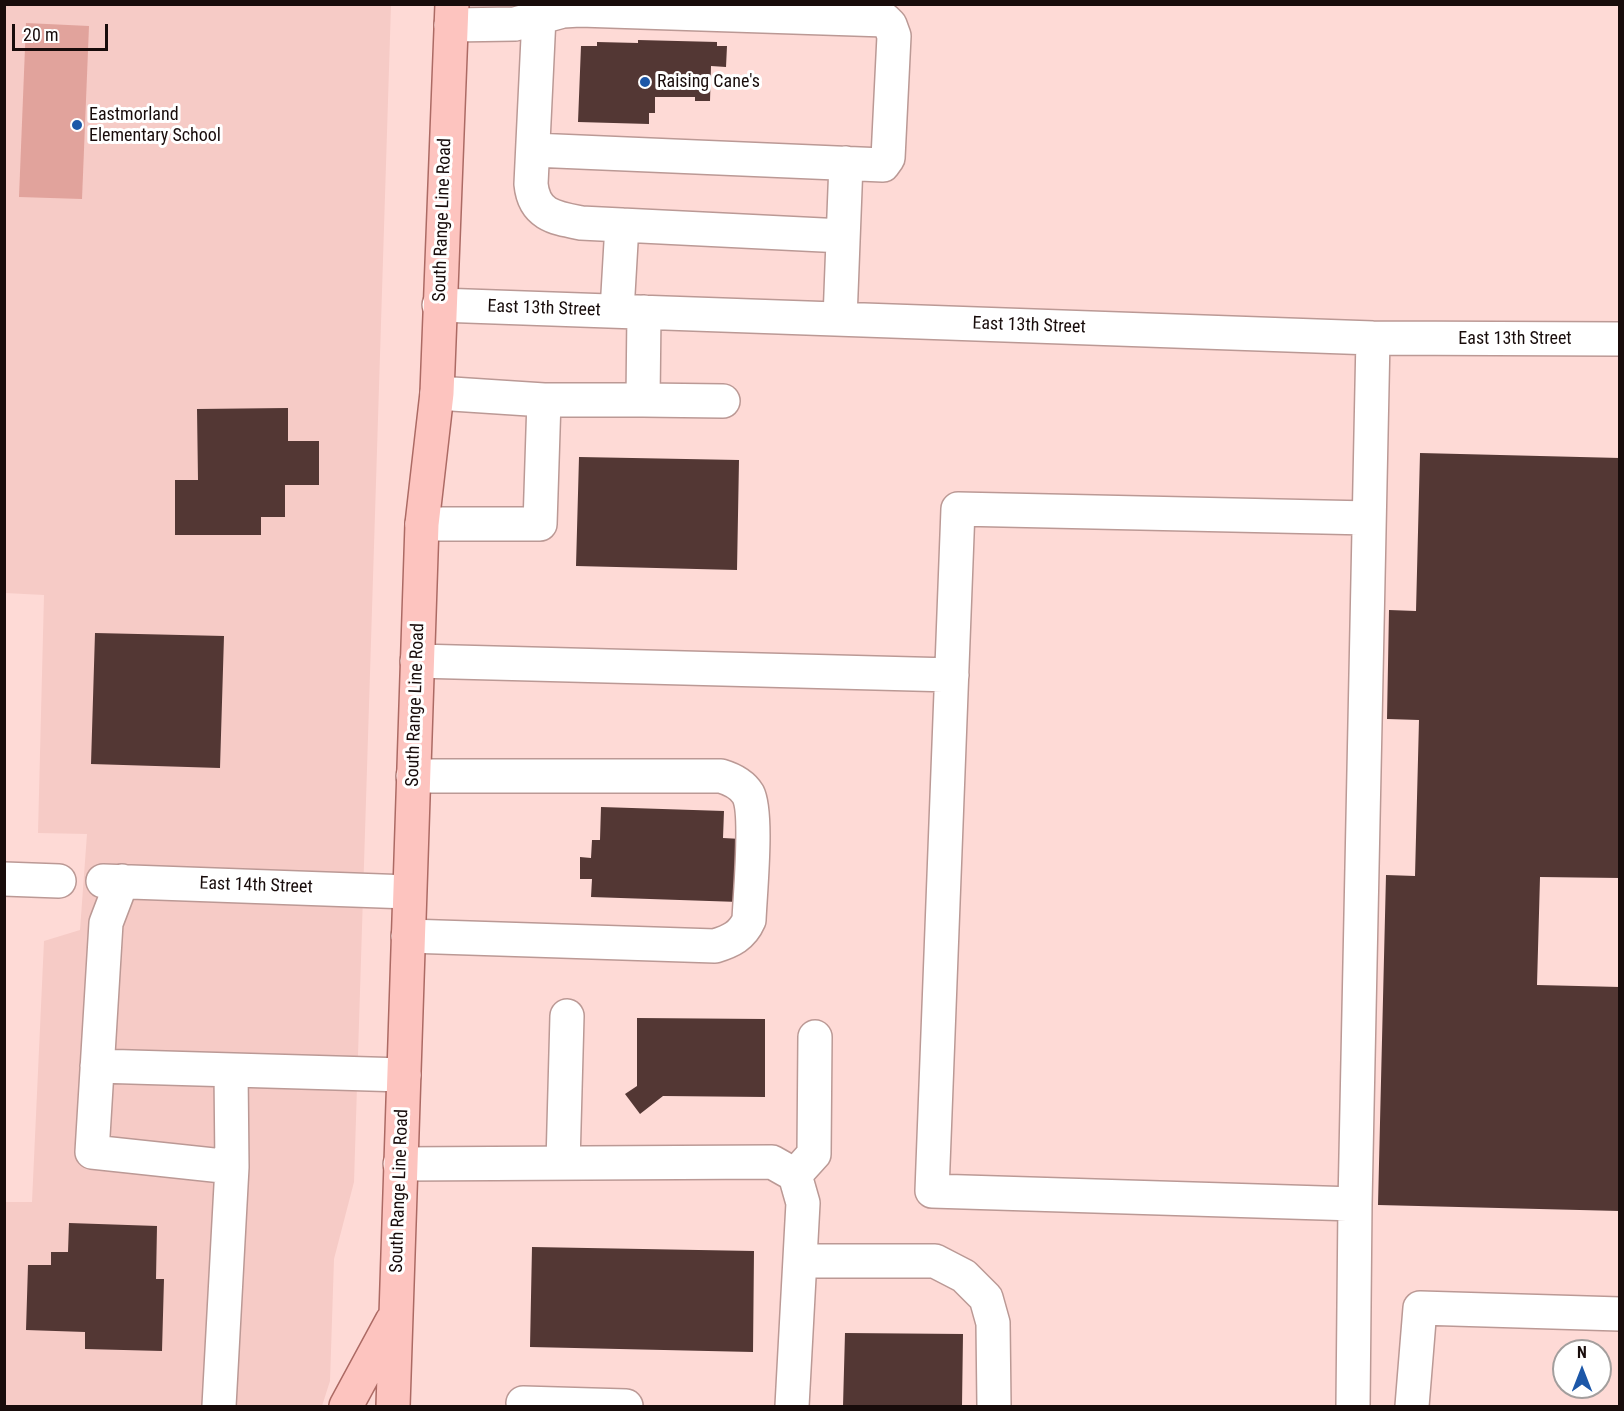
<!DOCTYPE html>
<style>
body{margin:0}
#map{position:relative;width:1624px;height:1411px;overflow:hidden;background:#fedad6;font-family:"Roboto Condensed",sans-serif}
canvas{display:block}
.frame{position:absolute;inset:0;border:6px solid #180c0b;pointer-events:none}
.north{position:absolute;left:1552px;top:1339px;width:60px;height:60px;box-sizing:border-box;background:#fff;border:2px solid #a39e9d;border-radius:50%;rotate:0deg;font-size:16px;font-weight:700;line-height:24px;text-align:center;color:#180c0b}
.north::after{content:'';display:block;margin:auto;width:21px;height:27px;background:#1c57a8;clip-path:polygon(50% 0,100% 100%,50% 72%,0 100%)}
.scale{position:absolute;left:12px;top:24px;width:96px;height:27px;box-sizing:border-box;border:3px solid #180c0b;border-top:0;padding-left:8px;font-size:18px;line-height:21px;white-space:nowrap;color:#180c0b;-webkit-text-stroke:4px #fff;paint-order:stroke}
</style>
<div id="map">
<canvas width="1624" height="1411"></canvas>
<div class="frame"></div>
<div class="north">N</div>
<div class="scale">20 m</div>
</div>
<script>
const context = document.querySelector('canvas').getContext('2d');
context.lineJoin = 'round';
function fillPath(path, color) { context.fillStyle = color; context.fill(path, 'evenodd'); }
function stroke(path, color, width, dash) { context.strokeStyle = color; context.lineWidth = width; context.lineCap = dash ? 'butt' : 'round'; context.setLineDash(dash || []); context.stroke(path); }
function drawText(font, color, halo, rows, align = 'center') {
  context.font = font + ' "Roboto Condensed",sans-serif'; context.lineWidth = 6; context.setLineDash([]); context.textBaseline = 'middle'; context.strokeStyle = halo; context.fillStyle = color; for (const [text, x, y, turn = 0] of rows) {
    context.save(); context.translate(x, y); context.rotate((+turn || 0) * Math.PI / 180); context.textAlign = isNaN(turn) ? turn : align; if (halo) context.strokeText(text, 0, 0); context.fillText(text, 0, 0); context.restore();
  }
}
fillPath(new Path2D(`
 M5 5H391L354 1182 334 1259 330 1381 322 1406H5V1202H32L44 941 80 930 87 834 38 833 44 595 5 593Z`), '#f6cbc6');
fillPath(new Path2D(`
 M26 23 89 26 82 199 19 197Z`), '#e1a39c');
fillPath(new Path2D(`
 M638 40 717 42V46H727L726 67 711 66 710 101H695V97H655V113H649V124L578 122 581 46H597V42L638 43Z
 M288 408V441H319V485H285V517H261V535H175V480H198L197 409Z
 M1420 453 1620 458V878L1540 877 1537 985 1620 987V1211L1378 1205 1386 875 1415 876 1419 720 1387 719 1389 610 1416 611Z
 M579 457 739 460 737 570 576 566Z
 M95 633 224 636 220 768 91 764Z
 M601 807 724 811 723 838 741 839 739 902 591 897 592 879H580V857L591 858 592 840H600Z
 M637 1018 765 1019V1097L663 1096 640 1114 625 1094 637 1086Z
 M69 1223 157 1226 156 1279H164L162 1351 85 1349V1332L26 1330 28 1265H51V1252H68Z
 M532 1247 754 1251 753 1352 530 1347Z
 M845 1333 963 1334 962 1406H843Z`), '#533734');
const minor = new Path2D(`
 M539 17 531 184C534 215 555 218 581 223L843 236
 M451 25 515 24 563 11 580 10 885 20 890 25 894 36 888 158 883 165 533 150
 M439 305 1373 338 1620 339
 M617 311 622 225
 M840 319 846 163
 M437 393 544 400H643L644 312
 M643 400 723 401
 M422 524H540L544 400
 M417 661 952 675
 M4 879 59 881
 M103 881 409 892
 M122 881 106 923 92 1152 232 1167
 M408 936 715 946C731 941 742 936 749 920 750 894 758 813 748 794 742 784 731 779 721 776H413
 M97 1066 404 1075
 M563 1163 567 1016
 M400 1164 772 1162 795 1175 803 1203 792 1406
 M795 1175 814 1154 815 1037
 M1355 1204 932 1191 958 509 1369 518
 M800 1261H935L964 1276 986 1298 993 1323 994 1406
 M523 1403 626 1406
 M219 1406 232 1167 231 1071
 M1353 1406 1355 1204 1373 338
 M1412 1406 1420 1308 1620 1314`);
const major = new Path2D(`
 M346 1406 392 1321
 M393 1406 422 524 437 393 452 4`);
stroke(minor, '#bb9995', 36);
stroke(major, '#ac6a64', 36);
stroke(minor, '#fff', 33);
stroke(major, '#fdc4bf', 33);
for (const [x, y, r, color] of [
 [645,82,6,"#1c57a8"],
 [77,125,6,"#1c57a8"]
]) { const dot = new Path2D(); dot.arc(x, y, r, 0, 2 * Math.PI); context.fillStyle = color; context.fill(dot); stroke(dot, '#fff', 2); }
drawText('18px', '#180c0b', '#fff', [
 ["Raising Cane's",657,82],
 ["Eastmorland",89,115],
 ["Elementary School",89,136]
], 'left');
drawText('18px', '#180c0b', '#fff', [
 ["South Range Line Road",443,220,-88],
 ["East 13th Street",544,309,2],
 ["East 13th Street",1029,326,2],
 ["East 13th Street",1515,339],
 ["South Range Line Road",416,705,-88],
 ["East 14th Street",256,886,2],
 ["South Range Line Road",400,1191,-88]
]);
</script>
